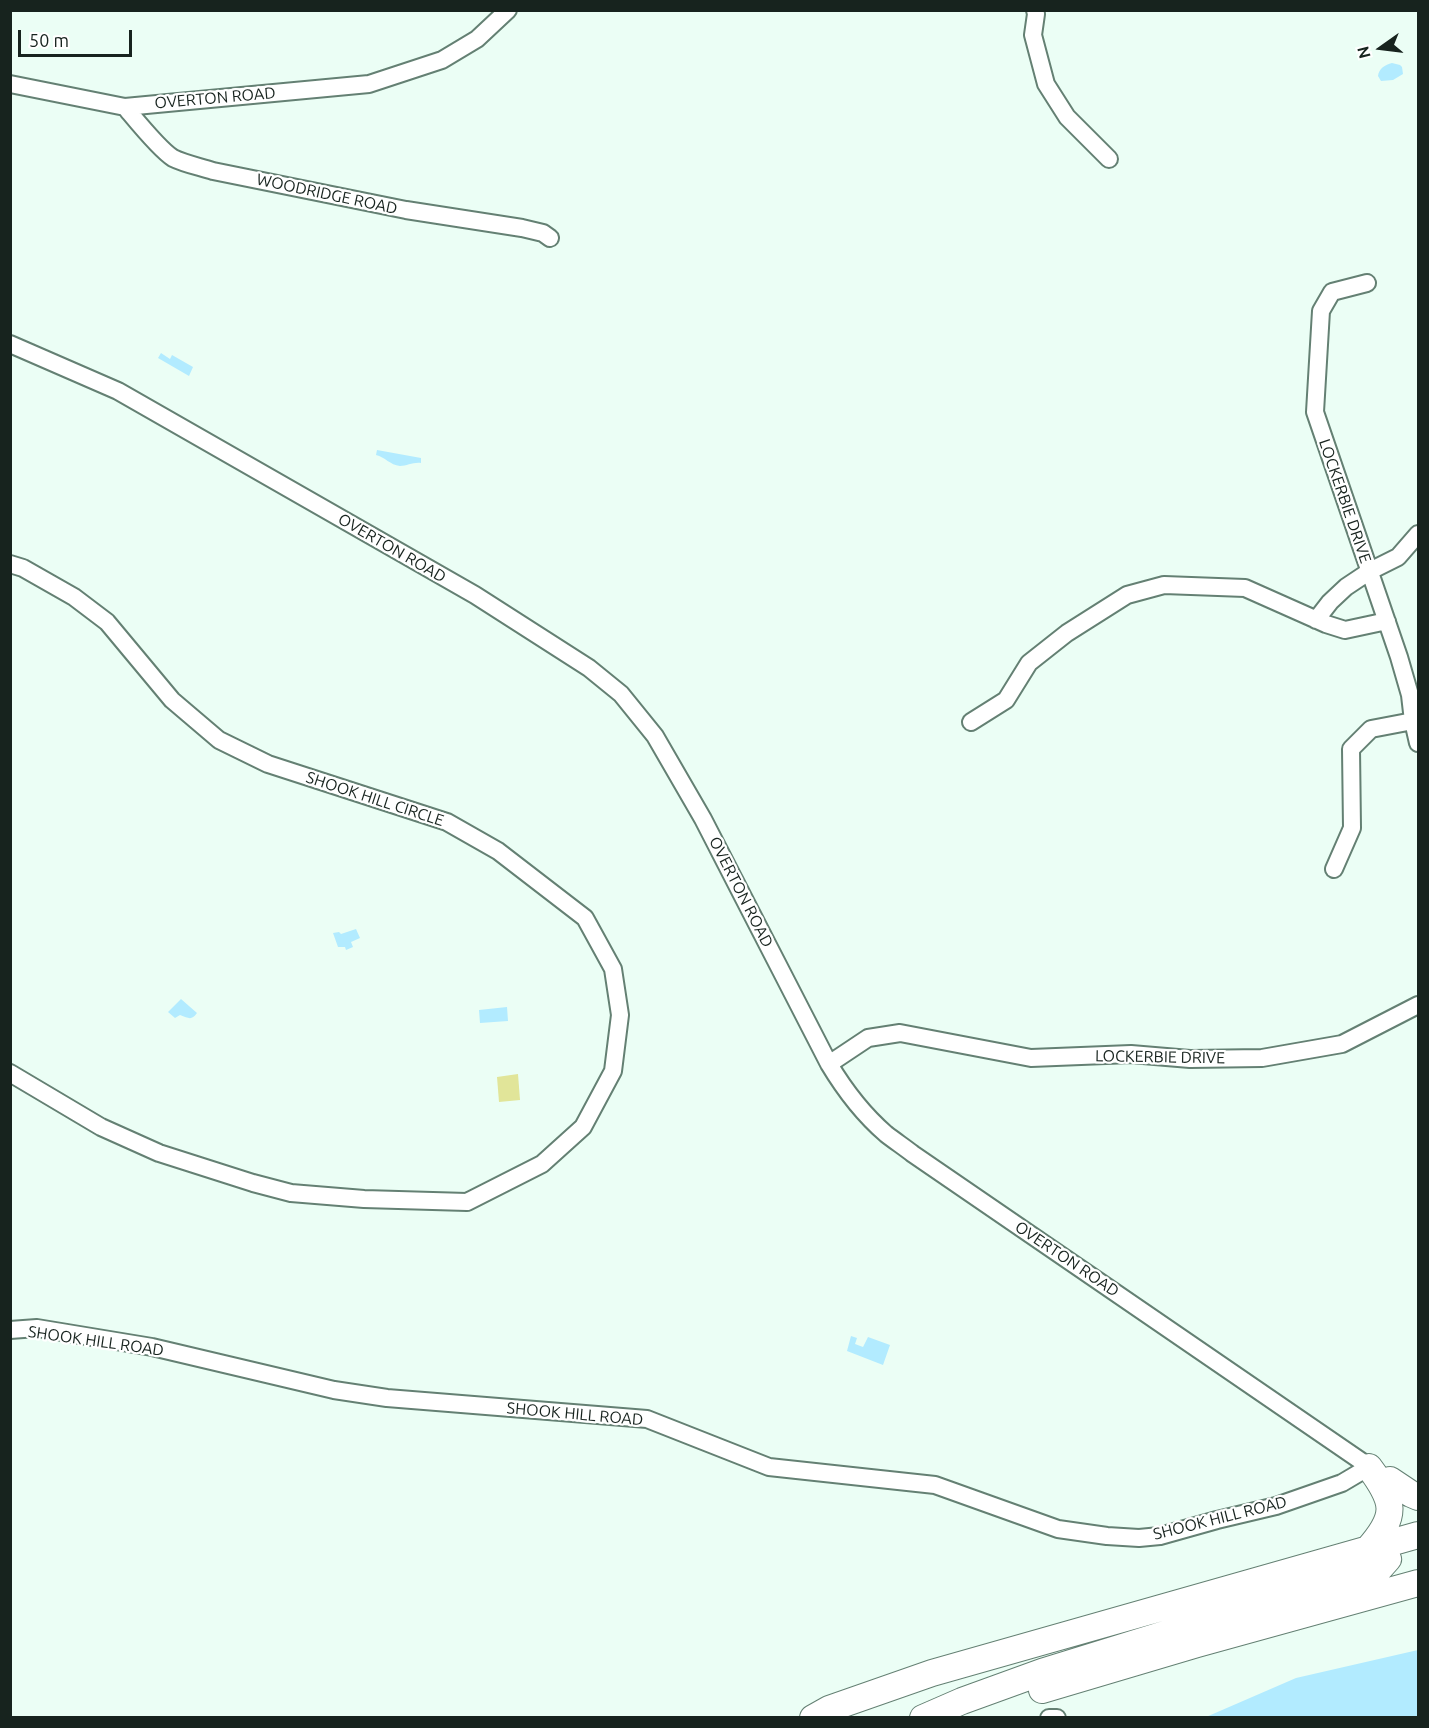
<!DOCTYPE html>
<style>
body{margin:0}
#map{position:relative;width:1429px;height:1728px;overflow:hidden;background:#ebfef5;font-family:Ubuntu,sans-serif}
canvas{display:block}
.frame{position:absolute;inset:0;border:12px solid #17231e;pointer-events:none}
.north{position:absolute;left:1351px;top:18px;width:60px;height:60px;-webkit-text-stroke:4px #fff;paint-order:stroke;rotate:256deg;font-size:16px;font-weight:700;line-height:24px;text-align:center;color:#17231e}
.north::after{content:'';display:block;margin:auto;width:21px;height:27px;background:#17231e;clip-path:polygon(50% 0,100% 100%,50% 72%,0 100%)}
.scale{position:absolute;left:18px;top:30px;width:114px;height:27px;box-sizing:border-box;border:3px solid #17231e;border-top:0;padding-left:8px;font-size:18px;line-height:21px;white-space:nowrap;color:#17231e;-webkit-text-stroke:4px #fff;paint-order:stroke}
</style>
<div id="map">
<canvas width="1429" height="1728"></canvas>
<div class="frame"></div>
<div class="north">N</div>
<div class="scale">50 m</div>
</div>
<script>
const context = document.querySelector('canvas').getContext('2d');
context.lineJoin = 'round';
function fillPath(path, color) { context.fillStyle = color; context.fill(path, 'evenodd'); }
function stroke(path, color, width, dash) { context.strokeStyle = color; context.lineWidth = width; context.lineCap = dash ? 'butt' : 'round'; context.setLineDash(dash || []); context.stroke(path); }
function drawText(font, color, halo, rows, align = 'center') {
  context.font = font + ' Ubuntu,sans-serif'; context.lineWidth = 4.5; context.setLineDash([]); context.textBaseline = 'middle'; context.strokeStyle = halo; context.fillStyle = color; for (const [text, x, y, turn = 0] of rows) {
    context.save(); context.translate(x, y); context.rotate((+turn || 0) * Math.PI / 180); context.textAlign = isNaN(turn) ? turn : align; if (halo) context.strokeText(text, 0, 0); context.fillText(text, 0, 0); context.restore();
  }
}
fillPath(new Path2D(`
 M518 1074 520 1100 499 1102 497 1077Z`), '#e1e599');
fillPath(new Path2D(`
 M1392 63 1400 65 1402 67 1403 74 1393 80 1381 81 1378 76C1379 68 1385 65 1392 63Z
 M161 353 170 359 172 355 193 367 189 376 158 358Z
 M377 450 421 458V463C413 462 407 466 400 466 390 465 385 457 376 455Z
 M356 929 360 938 351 942 353 947 346 950 345 947H338L333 933 339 932 341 934Z
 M181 999 197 1013C191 1021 189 1018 180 1015L175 1018 168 1012Z
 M507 1007 508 1021 480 1023 479 1010Z
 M851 1336 857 1338 855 1344 863 1347 868 1337 890 1345 883 1365 847 1351Z
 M1418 1650V1717H1206L1296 1678Z`), '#b2ebff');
const minor = new Path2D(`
 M1035 10 1036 14 1033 35 1046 84 1067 117 1109 159
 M10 84 125 107 369 84 442 60 477 39 508 10
 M125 107C136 120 159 149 173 158 185 164 201 167 213 171L406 210 522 228 543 233 550 238
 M1367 283 1332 292 1321 311 1315 412 1399 657 1410 695 1413 721 1418 743
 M10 344 118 391 475 595 589 668 621 694 655 736 703 819 829 1064C844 1089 864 1115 886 1134 895 1141 904 1147 913 1154L1377 1472
 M10 564 23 568 74 597 107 622 172 700 219 740 268 764 447 822 498 851 585 918 613 969 620 1015 613 1071 583 1127 542 1164 467 1202 364 1199 291 1193 253 1183 159 1153 101 1127 10 1073
 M1316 620 1330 602 1346 587 1370 571 1398 557 1418 534
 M971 722 1006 700 1029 663 1067 633 1127 595 1164 585 1245 588 1326 624 1345 630 1387 621
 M1334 869 1352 828 1351 749 1371 729 1413 721
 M829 1064 868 1038 900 1033 1031 1058 1131 1054 1190 1059 1262 1058 1342 1044 1418 1005
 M10 1330 37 1328 152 1347 334 1390 387 1398 647 1419 769 1467 935 1485 1058 1529 1107 1536 1139 1538 1160 1536 1217 1520 1276 1506 1342 1483 1369 1467
 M1049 1718H1057`);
const highway = new Path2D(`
 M1390 1480 1411 1494 1418 1497
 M1368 1549C1398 1515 1395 1502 1369 1467
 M1042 1690 1197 1644 1418 1583
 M813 1718 829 1709 932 1673 1418 1535
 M923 1718 962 1701 1042 1672 1262 1604 1349 1581 1380 1568 1388 1559 1385 1553 1368 1549`);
stroke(minor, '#648073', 20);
stroke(highway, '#648073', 28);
stroke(minor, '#fff', 16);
stroke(highway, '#fff', 26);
drawText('16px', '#17231e', '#fff', [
 ["OVERTON ROAD",215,98,-5],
 ["WOODRIDGE ROAD",327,194,12],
 ["LOCKERBIE DRIVE",1345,501,71],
 ["OVERTON ROAD",392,548,30],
 ["SHOOK HILL CIRCLE",375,799,18],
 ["OVERTON ROAD",741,892,63],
 ["LOCKERBIE DRIVE",1160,1057,1],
 ["OVERTON ROAD",1067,1259,34],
 ["SHOOK HILL ROAD",96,1341,8],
 ["SHOOK HILL ROAD",575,1414,5],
 ["SHOOK HILL ROAD",1220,1518,-14]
]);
</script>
